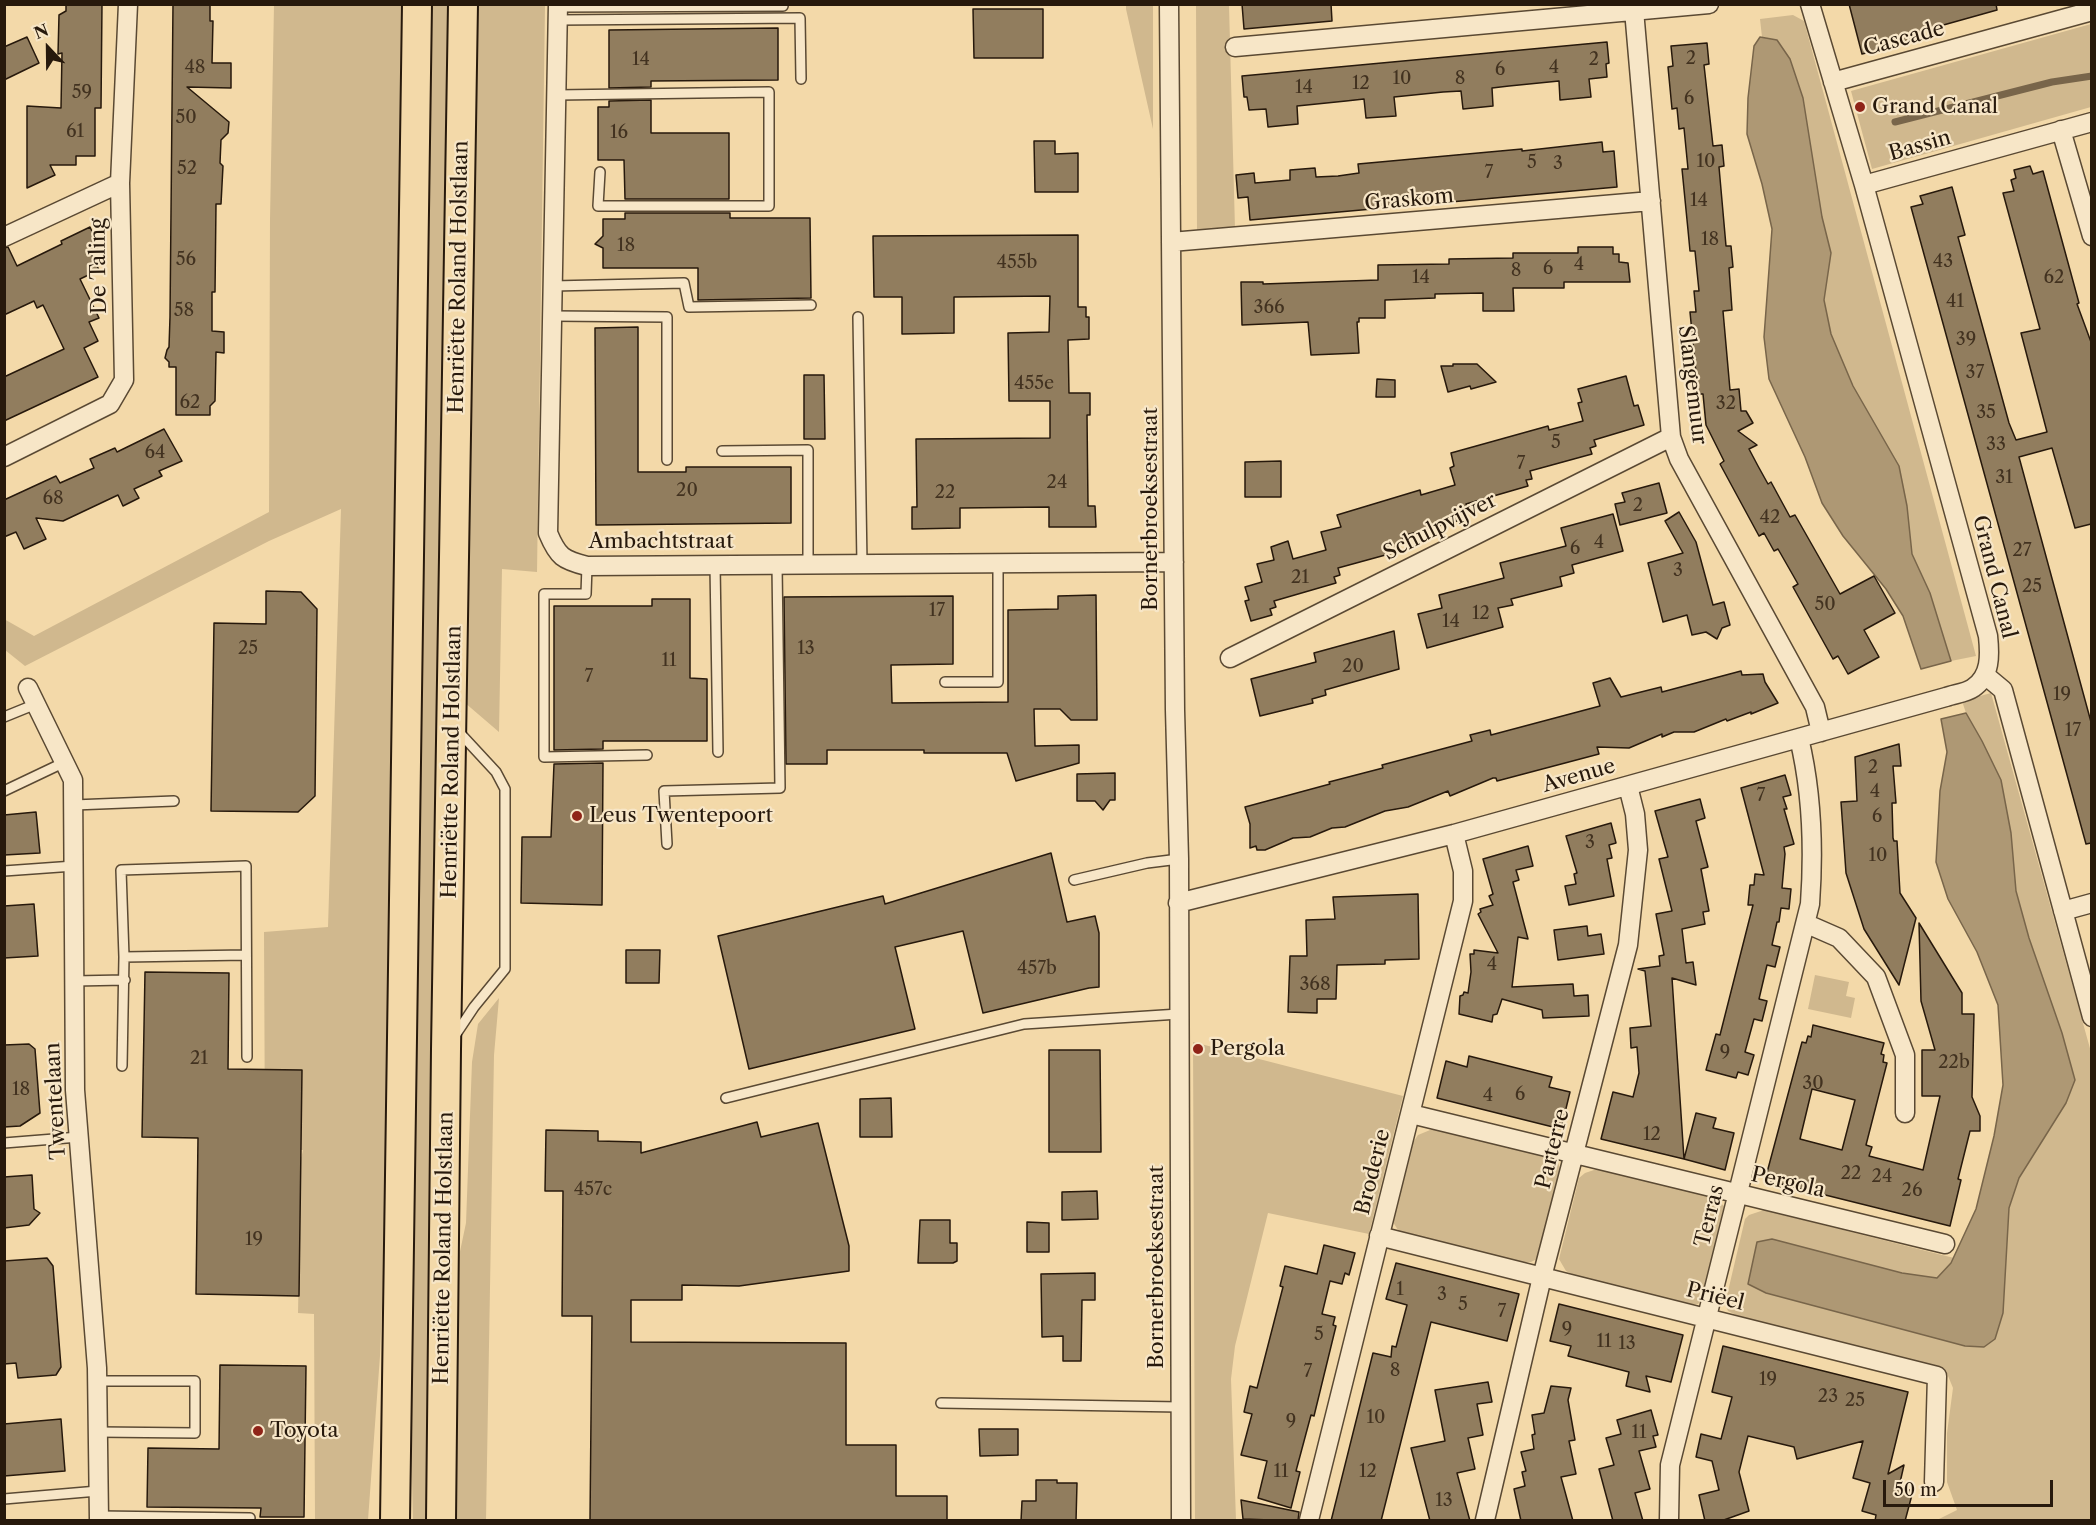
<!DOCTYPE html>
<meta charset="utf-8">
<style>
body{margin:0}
#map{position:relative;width:2096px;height:1525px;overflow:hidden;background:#f3d9a9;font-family:"Libre Caslon Text",serif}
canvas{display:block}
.frame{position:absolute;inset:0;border:6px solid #27190c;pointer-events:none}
.north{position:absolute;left:18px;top:18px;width:60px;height:60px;-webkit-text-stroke:4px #f7e6c7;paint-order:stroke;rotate:338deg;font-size:16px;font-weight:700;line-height:24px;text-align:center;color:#27190c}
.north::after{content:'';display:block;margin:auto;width:21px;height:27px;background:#27190c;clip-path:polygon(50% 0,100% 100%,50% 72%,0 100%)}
.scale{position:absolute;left:1883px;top:1480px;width:170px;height:27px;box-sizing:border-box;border:3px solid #27190c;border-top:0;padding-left:8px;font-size:18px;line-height:21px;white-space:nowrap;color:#27190c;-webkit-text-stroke:4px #f7e6c7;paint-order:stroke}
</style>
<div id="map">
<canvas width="2096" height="1525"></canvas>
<div class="frame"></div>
<div class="north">N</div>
<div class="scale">50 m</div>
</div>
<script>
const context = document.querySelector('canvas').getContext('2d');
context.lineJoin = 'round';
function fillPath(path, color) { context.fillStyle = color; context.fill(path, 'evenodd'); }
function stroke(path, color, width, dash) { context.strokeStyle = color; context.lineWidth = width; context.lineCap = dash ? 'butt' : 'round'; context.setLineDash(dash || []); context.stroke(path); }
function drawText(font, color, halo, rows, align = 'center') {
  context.font = font + ' "Libre Caslon Text",serif'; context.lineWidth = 4.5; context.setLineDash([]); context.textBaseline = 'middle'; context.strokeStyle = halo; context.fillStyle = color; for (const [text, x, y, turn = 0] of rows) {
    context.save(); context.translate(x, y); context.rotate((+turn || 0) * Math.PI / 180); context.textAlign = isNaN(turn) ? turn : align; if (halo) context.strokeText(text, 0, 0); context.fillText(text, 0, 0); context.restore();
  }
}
fillPath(new Path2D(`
 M451 4 429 1520H413L410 1398 429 5Z
 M274 5H404L398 324 395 724 387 1183 380 1356 368 1520H315L314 1314 298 1313 301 1159 303 1150 265 1149 264 932 328 927 341 509 269 541 25 666 5 650 4 619 34 636 269 512 270 219Z
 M475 5H545L537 572 502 569 499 732 464 702Z
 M1126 5H1153V129L1126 9Z
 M1196 5H1229L1235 229 1197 232Z
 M1793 15 1804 21 1976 656 1951 661 1930 593 1912 554 1907 506 1899 466 1853 386 1831 334 1824 300 1831 253 1777 40 1762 37 1760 19Z
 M2091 24V107L1872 169 1851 91Z
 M1991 693 2091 1052V1520H1937L1957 1510 1947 1482V1433L1953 1388 1946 1371 1925 1363 1738 1316 1728 1311 1725 1304 1745 1219 1749 1215 1764 1210 1954 1258 1951 1263 1937 1278 1902 1273 1748 1284 1766 1293 1965 1346 2003 1313 2009 1208 2019 1178 2066 1103 2075 1080 2062 1033 2029 938 2016 891 2011 833 2001 780 1982 741 1966 713 1962 701Z
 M1815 975 1849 982 1846 996 1855 998 1851 1018 1808 1009Z
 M499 998 494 1055 486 1520H453L454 1280 466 1223 472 1062 478 1024Z
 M1193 1042 1403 1096 1369 1234 1268 1213 1235 1346 1231 1379 1236 1520H1195Z
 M1435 1128 1557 1160 1561 1171 1539 1258 1531 1262H1519L1401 1235 1393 1222 1412 1144 1418 1135Z
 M1597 1169 1715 1198 1724 1206 1703 1298 1698 1304H1689L1578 1277 1566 1271 1559 1259 1579 1178 1585 1173Z`), '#d0b88e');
const water = new Path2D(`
 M1760 37 1777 40 1790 59 1803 98 1822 217 1831 253 1824 300 1831 334 1853 386 1899 466 1907 506 1912 554 1930 593 1951 661 1921 669 1903 616 1886 589 1843 536 1822 503 1805 457 1769 379 1764 337 1772 229 1762 184 1747 134 1748 98 1754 46Z
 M1966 713 1982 741 2001 780 2011 833 2016 891 2029 938 2062 1033 2075 1080 2066 1103 2019 1178 2009 1208 2003 1313 1995 1339 1984 1347 1965 1346 1766 1293 1748 1284 1757 1242 1772 1239 1902 1273 1937 1278 1951 1263 1976 1209 1994 1136 2003 1085 1998 1005 1977 952 1948 899 1936 862 1940 791 1947 752 1941 719Z`);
fillPath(water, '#ae9874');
stroke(water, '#78654a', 1.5);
stroke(new Path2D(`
 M1895 122 2052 82 2092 76`), '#78654a', 7);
const building = new Path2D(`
 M66 4H102L101 108H95V156H76V165H50L55 175 27 188V106L61 108 62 53 58 54 59 15 66 11Z
 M173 4H210V21H213L212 63H231V88L187 87 229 122 228 133 221 140 220 163 223 166 221 204H216L215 292H212V331L224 332V353L216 352 215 401 210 406V415H176V367H169V362L165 358 167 350 169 347 170 317Z
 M1242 4H1331L1332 21 1244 29Z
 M1849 4H1996L1997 10 1922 31 1923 38 1862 54Z
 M973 9H1043V58H974Z
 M778 28V80L651 81V87L609 88V30Z
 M27 37 39 63 4 80V47Z
 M1607 42 1609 63 1606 64 1607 77 1589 79 1591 97 1560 100 1559 81 1509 86 1492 88 1493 106 1463 109 1461 91 1443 92 1394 97 1396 116 1366 118 1364 99 1346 101 1297 106 1298 124 1268 127 1266 109 1249 110 1247 97H1244L1242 76Z
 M1707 43 1709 64 1704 65 1713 146 1722 145 1724 166 1719 167 1726 246H1731L1733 267 1729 268 1732 310 1723 311 1730 390 1739 389 1741 411H1746L1753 423 1738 431 1757 445 1749 449 1758 466 1768 484 1771 482 1790 517 1795 515 1840 594 1874 576 1895 613 1864 630 1879 657 1848 674 1838 656 1833 659 1793 587 1798 584 1778 549 1774 551 1764 533 1759 536 1720 464 1724 461 1706 425 1703 394H1698L1690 312H1696L1694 291H1699L1695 251H1690L1688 230 1682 169H1688L1684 128 1679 129 1677 108 1672 109 1668 67 1673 66 1671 46Z
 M651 100V133H729V199H625L624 160H598V107H609V101Z
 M1034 141H1055V154L1078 153V192H1035Z
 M1602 142 1603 152 1614 151 1617 187 1250 220 1248 197 1238 198 1236 175 1254 173 1255 183 1290 180V170L1315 168 1316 177 1338 176 1359 173 1358 164 1522 149V151Z
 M2030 166 2033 174 2043 171 2079 303 2077 304 2091 342V524L2075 528 2052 448 2019 457 2091 722V843L2086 844 1911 207 1923 204 1920 196 1952 187 1965 235 1958 237 2009 423 2016 440 2047 432 2021 333 2040 329 2003 193 2014 191 2011 180 2016 178 2014 170Z
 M625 213H730V218H810L811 298 698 300V268H603V248L595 244 603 236V219H625Z
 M90 227 99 247 90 251 99 270 80 279 99 318 89 322 98 341 84 348 98 377 4 421V377L64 349 43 305 37 308 34 301 4 315V248L8 247 17 266 62 244 61 241Z
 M1078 235V307H1086V317H1089V339L1068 340 1069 393H1090V415H1087L1088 506H1095L1096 527H1049V507L960 508V528L912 529V507H917L916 439 1050 438V401H1009L1008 333 1049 332 1050 296 954 297V333L902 334V297H874L873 236Z
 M1578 247H1613V254H1619V262L1628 263 1630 282H1564V288H1513L1514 311H1483V293L1435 294V298L1385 300V318H1359V322H1357L1359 353 1311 355 1308 322 1242 325 1241 282H1263V284L1378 280V265L1449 264V259L1513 258V253H1578Z
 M638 327V472H686V467H791V523L596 525 595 328Z
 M1453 364H1477L1496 382 1471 389 1470 386 1448 392 1441 366H1453Z
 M804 375H824L825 439H804Z
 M1626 376 1634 406 1638 405 1644 425 1594 440 1596 446 1590 448 1592 454 1530 471 1532 479 1526 480 1528 486 1466 504 1468 510 1462 512 1464 519 1402 536 1404 543 1398 544 1400 551 1338 568 1340 575 1334 577 1336 583 1274 601 1276 607 1270 609 1272 615 1251 621 1245 601 1249 600 1245 587 1262 582 1257 564 1274 560 1271 547 1288 541 1293 559 1326 550 1321 532 1341 527 1337 515 1420 490 1421 495 1455 485 1450 468 1454 466 1451 453 1548 426 1549 430 1583 421 1578 403 1582 402 1578 389Z
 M1377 379 1395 380V397H1376Z
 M164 429 182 461 159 471 162 476 134 489 139 498 123 506 118 495 63 521 36 518 46 539 24 549 16 532 4 537V500L56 476 60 483 94 468 90 459 115 448 117 452Z
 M1281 461V497H1245V462Z
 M1659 483 1667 513 1620 525 1615 504 1625 502 1622 493Z
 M1679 512 1696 542 1713 605 1724 602 1730 625 1722 628 1717 639 1706 632 1692 635 1687 615 1663 622 1648 563 1683 553 1665 521Z
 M1613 514 1623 551 1572 565 1574 573 1560 577 1562 586 1511 599 1513 605 1498 608 1503 627 1427 648 1418 614 1442 608 1439 595 1504 578 1500 563 1566 546 1561 528Z
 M266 591 301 592 317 609 315 796 298 812 211 811 214 623 266 624Z
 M1096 595 1097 720H1071L1060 709H1034L1035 746 1079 745V763L1016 781 1007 753H924V750H827V764H786L784 597 953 596V664L891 665 892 703 1008 702V610L1058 609V596Z
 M652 599H690V678L707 679V741H603V749L554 750V606H652Z
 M1394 631 1399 669 1325 690 1326 695 1312 699 1313 703 1260 716 1251 679 1316 662 1314 653Z
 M1741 671 1742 675 1763 674 1765 682 1778 703 1751 714V712L1727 721 1726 719 1694 732H1674L1662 737V734L1629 748 1597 747 1599 754 1497 781 1496 778H1493L1450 796 1448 791 1408 807 1385 811 1345 827 1332 828 1310 837 1293 838 1265 850H1257L1256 846 1250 848V824L1245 807 1330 784 1329 782 1383 768 1382 765 1472 741 1470 735 1490 730 1491 735 1600 706 1593 683 1610 678 1621 697 1661 687 1662 692Z
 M1899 744 1901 766H1893L1896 803H1892L1893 838 1894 841H1897L1900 893 1916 918 1899 985 1864 929 1846 873 1841 802 1857 801 1855 757Z
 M603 763 602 905 521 903 522 837H551L554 764Z
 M1115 773V800H1110L1103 810 1095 801H1077V774Z
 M1785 775 1791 795 1783 797 1787 809H1784L1794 844 1784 847 1785 854 1782 888 1791 889 1789 909 1781 908 1779 922H1777L1772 945 1780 947 1775 967 1767 965 1759 999 1767 1001 1762 1021 1754 1019 1745 1052 1754 1055 1748 1075 1738 1072 1736 1078 1706 1070 1716 1034 1720 1035 1753 905H1748L1750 885H1754L1755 874 1764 875 1741 788Z
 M1700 799 1705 818 1696 821 1708 867 1701 869 1709 911 1703 912 1705 924 1682 929 1686 963 1693 962 1696 985 1672 978 1684 1159 1601 1139 1613 1092 1633 1097 1639 1073 1637 1047 1631 1048 1630 1028 1651 1026 1645 971 1638 969 1660 966 1659 956 1664 955 1656 914 1672 911 1659 859 1668 857 1655 811Z
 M36 812 40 853 4 855V815Z
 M1611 823 1616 843 1609 845 1612 858 1607 859 1614 896 1569 905 1565 886 1576 884 1574 874 1577 873 1566 836Z
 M1528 846 1533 866 1516 870 1519 880 1513 882 1528 939 1518 937 1512 987 1573 984 1574 996 1588 995 1589 1016 1543 1018 1542 1010 1502 999 1497 1014 1493 1015 1492 1022 1459 1014 1460 996 1463 995 1464 992 1468 993 1471 972 1470 954H1474V950L1498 953 1478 914 1481 912 1480 909 1493 905 1489 896 1493 894 1483 859Z
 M1051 853 1067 922 1095 916 1099 933V987L1089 988 983 1013 963 931 895 947 915 1029 749 1069 718 936 883 896 885 904Z
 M1418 894 1419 959 1385 960V964L1337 965 1336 999H1317V1013L1288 1012 1290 956H1307L1306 920 1335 919 1333 897Z
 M34 904 38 956 4 958V906Z
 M1919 923 1962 993V1014H1974L1972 1097 1980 1116V1131H1970L1958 1179 1961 1180 1950 1226 1765 1180 1802 1042 1806 1043 1808 1036 1811 1037 1813 1025 1884 1043 1881 1054 1884 1055 1883 1062 1887 1063 1866 1145 1872 1147 1869 1156 1923 1170 1940 1096H1922V1050H1935L1921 1001ZM1812 1089 1855 1100 1842 1150 1800 1139Z
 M1587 926 1588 936 1601 934 1604 954 1558 960 1554 930Z
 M626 950H660L659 983H626Z
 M145 972 229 973 228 1069 302 1070 299 1296 196 1294 198 1138 142 1137Z
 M29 1044 35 1049 40 1113 20 1126 4 1127V1045Z
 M1049 1050H1100L1101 1152H1049Z
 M1469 1056 1552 1077 1549 1087 1570 1092 1561 1129 1437 1098 1446 1061 1467 1067Z
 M891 1098 892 1137H860V1099Z
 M1696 1113 1716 1118 1713 1128 1734 1133 1725 1170 1684 1159Z
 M757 1122 761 1137 818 1123 849 1246V1271L739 1286 682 1285V1300H631V1342L846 1343V1445H896V1496H947V1521H590L592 1316H562L563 1191H545L546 1130 598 1131V1141L641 1142V1153Z
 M32 1175 34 1209 40 1213 29 1225 4 1228V1177Z
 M1097 1191 1098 1219 1062 1220V1192Z
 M920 1220H950V1243H957V1261L953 1263H918Z
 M1027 1222 1049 1223V1252H1027Z
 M1324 1245 1355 1253 1349 1275 1345 1273 1342 1284 1330 1281 1322 1314 1335 1317 1333 1325 1336 1326 1314 1416 1311 1415 1296 1471 1300 1472 1291 1508 1258 1498 1267 1461 1241 1455 1252 1414 1244 1412 1250 1386 1257 1388 1283 1287 1280 1286 1285 1266 1317 1274Z
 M47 1258 53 1266 61 1367 56 1375 18 1378 16 1363 4 1364V1261Z
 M1396 1263 1519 1294 1507 1341 1431 1322 1381 1521H1331L1373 1353 1391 1357 1392 1346 1396 1347 1407 1305 1386 1299Z
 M1095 1273V1300H1082L1081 1361H1063V1336L1042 1337 1041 1274Z
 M1559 1304 1683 1335 1671 1382 1646 1376 1650 1392 1626 1386 1629 1372 1568 1356 1571 1346 1550 1341Z
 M1723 1346 1908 1392 1888 1474 1904 1465 1899 1487 1913 1491 1905 1521H1875L1876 1515 1862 1511 1870 1483 1853 1478 1863 1441 1797 1459 1794 1447 1748 1436 1739 1472 1749 1511 1721 1521H1705L1699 1495 1719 1490 1712 1461 1696 1457 1701 1434 1721 1439 1732 1397 1712 1392Z
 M220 1365 306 1366 304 1517H260L261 1508 147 1507 148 1448 219 1449Z
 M1488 1382 1492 1402 1477 1404 1483 1435 1468 1438 1475 1469 1457 1473 1470 1521H1430L1411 1448 1445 1441 1435 1390Z
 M1551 1386 1571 1388 1568 1400 1575 1440 1569 1441 1576 1474 1561 1477 1573 1521H1521L1514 1489 1525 1486 1522 1472 1526 1471 1521 1452 1534 1449 1532 1435 1535 1434 1532 1415 1544 1413Z
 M1651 1410 1658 1435 1653 1436 1656 1447 1639 1451 1650 1489 1635 1493 1643 1521H1613L1599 1469 1614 1465 1606 1438 1621 1434 1617 1420Z
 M61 1419 65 1471 4 1476V1424Z
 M979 1429H1018V1455L980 1456Z
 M1036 1480H1057V1483H1077L1076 1521H1021L1022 1501H1036Z
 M1241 1500 1299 1512 1298 1521 1243 1519Z`);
fillPath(building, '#917d5e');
stroke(building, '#27190c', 1.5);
const lane = new Path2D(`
 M558 7 783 6V4
 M558 20 800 18 801 79
 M557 95 769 92V206H598L600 172
 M553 286 684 283 689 307 811 305
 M553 316 667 317V460
 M858 317 862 564
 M722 451 808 450V564
 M715 565 718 752
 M587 566 586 594H544V757L647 755
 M945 682H998V563
 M4 717 36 704
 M4 791 65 762
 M74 805 174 801
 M667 844 664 791 780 788 777 565
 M4 871 74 866
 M1074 880 1147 863 1179 859
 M124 957 121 870 246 866 247 1057
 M74 981 125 980
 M454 1037 474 1007 505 969V789L496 772 458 731
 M122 1066 124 957 246 955
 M726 1098 1024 1024 1179 1014
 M4 1143 79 1137
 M97 1381H195V1433L98 1432
 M941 1403 1180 1407
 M4 1499 98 1491
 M99 1516 250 1518`);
const street = new Path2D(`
 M558 4 548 533C558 557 563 560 587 566L1174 562
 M1169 4 1175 710 1179 859 1181 1520
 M1634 10 1671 437 1679 459 1815 707 1821 732
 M1235 47 1709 4
 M1833 82 2092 11
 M2061 130 2092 236
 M1864 185 2092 122
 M4 237 120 183
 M1171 242 1651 201
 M4 457 110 404 124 380 120 183 128 4
 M1230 658 1671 437
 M1985 675 2003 690 2092 1017
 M28 688 73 780 75 1090 97 1368 99 1520
 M1178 903 1454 834 1946 697C1954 694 1966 693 1973 688 1991 676 1990 655 1988 636L1864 185 1810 4
 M2063 911 2092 903
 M1807 924 1839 938 1876 977 1905 1055V1113
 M1411 1114 1945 1244
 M1379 1236 1937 1376 1934 1482
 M1309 1520 1463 901V871L1454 834
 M1485 1520 1542 1277 1628 945 1638 850 1635 814 1628 786
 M1669 1520 1670 1465 1810 904C1814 848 1812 792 1799 738`);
const primary = new Path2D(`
 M395 1520 417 4
 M441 1520 446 1049 463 4`);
stroke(lane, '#5a4933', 12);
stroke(street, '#5a4933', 21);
stroke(primary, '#27190c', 32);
stroke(lane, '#f7e6c7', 9);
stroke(street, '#f7e6c7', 18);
stroke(primary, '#f3d9a9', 28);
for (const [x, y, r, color] of [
 [1860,107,6,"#8f2418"],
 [577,816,6,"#8f2418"],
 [1198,1049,6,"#8f2418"],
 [258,1431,6,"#8f2418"]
]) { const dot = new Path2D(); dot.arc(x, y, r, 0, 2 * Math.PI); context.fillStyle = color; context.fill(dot); stroke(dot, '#f7e6c7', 2); }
drawText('18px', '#423220', null, [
 ["2",1691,59],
 ["14",641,60],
 ["2",1594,60],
 ["48",195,68],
 ["4",1554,68],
 ["6",1500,70],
 ["10",1402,79],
 ["8",1460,79],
 ["12",1361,84],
 ["14",1304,88],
 ["59",82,93],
 ["6",1689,99],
 ["50",186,118],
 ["61",75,132],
 ["16",619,133],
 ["10",1706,162],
 ["5",1532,163],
 ["3",1558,164],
 ["52",187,169],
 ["7",1489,173],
 ["14",1699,201],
 ["18",1710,240],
 ["18",626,246],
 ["56",186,260],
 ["43",1943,262],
 ["455b",1017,263],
 ["4",1579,265],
 ["6",1548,269],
 ["8",1516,271],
 ["14",1421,278],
 ["62",2054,278],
 ["41",1955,302],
 ["366",1269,308],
 ["58",184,311],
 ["39",1966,340],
 ["37",1975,373],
 ["455e",1034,384],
 ["62",190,403],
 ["32",1726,404],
 ["35",1986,413],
 ["5",1556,443],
 ["33",1996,445],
 ["64",155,453],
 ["7",1521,464],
 ["31",2004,478],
 ["24",1057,483],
 ["20",687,491],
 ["22",945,493],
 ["68",53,499],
 ["2",1638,506],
 ["42",1770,518],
 ["4",1599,543],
 ["6",1575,549],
 ["27",2022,551],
 ["3",1678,571],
 ["21",1300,578],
 ["25",2032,587],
 ["50",1825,605],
 ["17",937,611],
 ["12",1481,614],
 ["14",1451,622],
 ["25",248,649],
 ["13",806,649],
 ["11",669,661],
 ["20",1353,667],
 ["7",589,677],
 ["19",2062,695],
 ["17",2073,731],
 ["2",1873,768],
 ["4",1875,792],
 ["7",1761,796],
 ["6",1877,817],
 ["3",1590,843],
 ["10",1878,856],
 ["4",1492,965],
 ["457b",1037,969],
 ["368",1315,985],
 ["9",1725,1053],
 ["21",199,1059],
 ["22b",1954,1063],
 ["30",1813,1084],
 ["18",21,1090],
 ["6",1520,1095],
 ["4",1488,1096],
 ["12",1652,1135],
 ["22",1851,1174],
 ["24",1882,1177],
 ["457c",593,1190],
 ["26",1912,1191],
 ["19",254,1240],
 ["1",1400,1290],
 ["3",1442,1295],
 ["5",1463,1305],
 ["7",1502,1312],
 ["9",1567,1330],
 ["5",1319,1335],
 ["11",1604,1342],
 ["13",1627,1344],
 ["8",1395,1371],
 ["7",1308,1372],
 ["19",1768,1380],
 ["23",1828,1397],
 ["25",1855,1401],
 ["10",1376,1418],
 ["9",1291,1422],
 ["11",1639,1433],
 ["11",1281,1472],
 ["12",1368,1472],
 ["13",1444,1501]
]);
drawText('21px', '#27190c', '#f7e6c7', [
 ["Cascade",1904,39,-15],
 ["Bassin",1920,146,-16],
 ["Graskom",1409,200,-5],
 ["De Taling",99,266,-91],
 ["Henriëtte Roland Holstlaan",459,277,-89],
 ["Slangemuur",1692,385,83],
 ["Bornerbroeksestraat",1151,509,-90],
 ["Schulpvijver",1440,527,-27],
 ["Ambachtstraat",661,542],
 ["Grand Canal",1994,577,76],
 ["Henriëtte Roland Holstlaan",452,762,-89],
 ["Avenue",1579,776,-16],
 ["Twentelaan",56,1101,-93],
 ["Parterre",1553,1149,-76],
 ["Broderie",1373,1172,-76],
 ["Pergola",1788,1183,13],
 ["Terras",1710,1216,-76],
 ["Henriëtte Roland Holstlaan",444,1248,-89],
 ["Bornerbroeksestraat",1157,1267,-90],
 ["Priëel",1715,1297,14]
]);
drawText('21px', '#27190c', '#f7e6c7', [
 ["Grand Canal",1872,107],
 ["Leus Twentepoort",589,816],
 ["Pergola",1210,1049],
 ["Toyota",270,1431]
], 'left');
</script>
